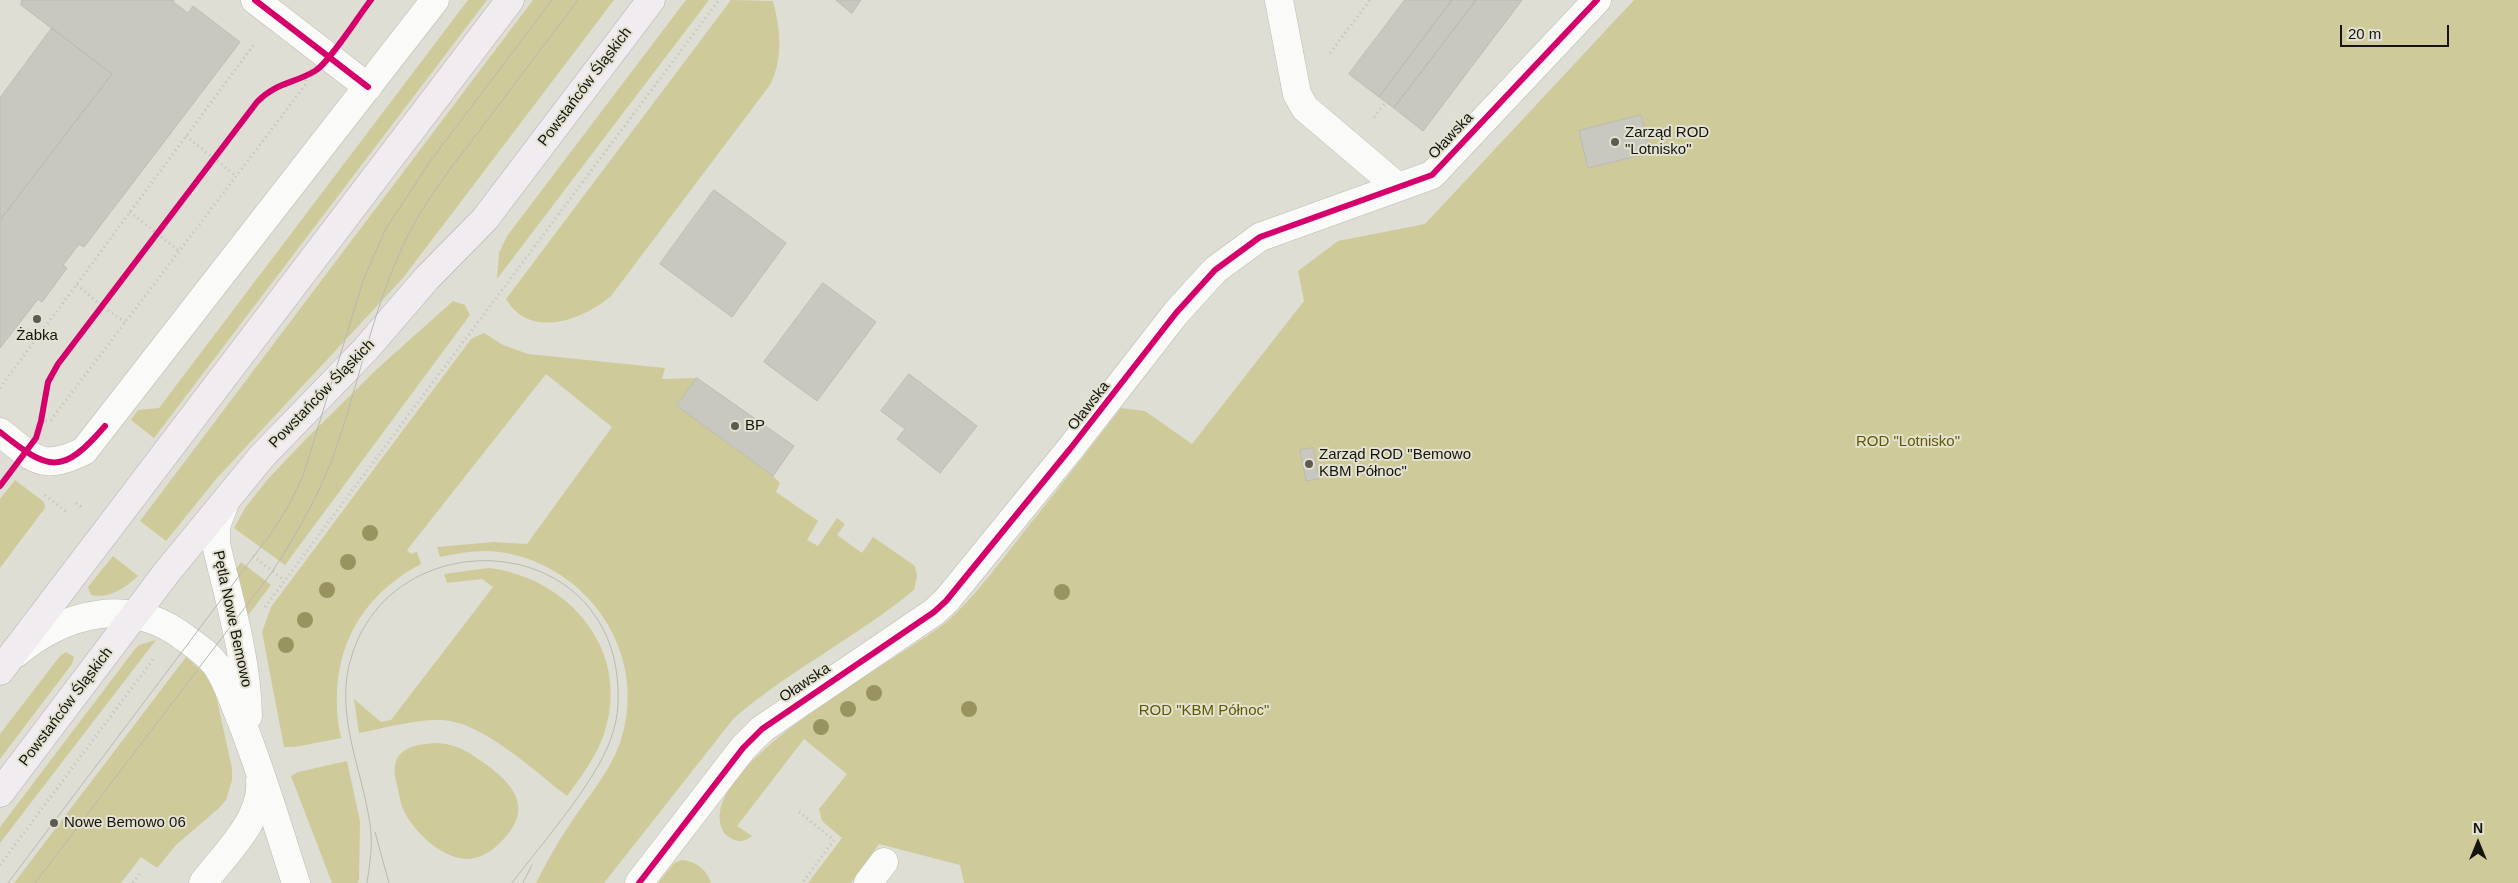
<!DOCTYPE html>
<meta charset="utf-8">
<style>
body{margin:0}
#map{position:relative;width:2518px;height:883px;overflow:hidden;background:#dfded4;font-family:Helvetica,sans-serif}
canvas{display:block}
.north{position:absolute;left:2453px;top:818px;width:50px;height:50px;-webkit-text-stroke:4px #e3e2d0;paint-order:stroke;rotate:0deg;font-size:14px;font-weight:700;line-height:20px;text-align:center;color:#14130d}
.north::after{content:'';display:block;margin:auto;width:18px;height:22px;background:#14130d;clip-path:polygon(50% 0,100% 100%,50% 72%,0 100%)}
.scale{position:absolute;left:2340px;top:25px;width:109px;height:22px;box-sizing:border-box;border:2px solid #14130d;border-top:0;padding-left:6px;font-size:15px;line-height:18px;white-space:nowrap;color:#14130d;-webkit-text-stroke:4px #e3e2d0;paint-order:stroke}
</style>
<div id="map">
<canvas width="2518" height="883"></canvas>
<div class="north">N</div>
<div class="scale">20 m</div>
</div>
<script>
const context = document.querySelector('canvas').getContext('2d');
context.lineJoin = 'round';
function fillPath(path, color) { context.fillStyle = color; context.fill(path, 'evenodd'); }
function stroke(path, color, width, dash) { context.strokeStyle = color; context.lineWidth = width; context.lineCap = dash ? 'butt' : 'round'; context.setLineDash(dash || []); context.stroke(path); }
function drawText(font, color, halo, rows, align = 'center') {
  context.font = font + ' Helvetica,sans-serif'; context.lineWidth = 4; context.setLineDash([]); context.textBaseline = 'middle'; context.strokeStyle = halo; context.fillStyle = color; for (const [text, x, y, turn = 0] of rows) {
    context.save(); context.translate(x, y); context.rotate((+turn || 0) * Math.PI / 180); context.textAlign = isNaN(turn) ? turn : align; if (halo) context.strokeText(text, 0, 0); context.fillText(text, 0, 0); context.restore();
  }
}
fillPath(new Path2D(`
 M468 0H487L154 438 131 420 138 410 159 408Z
 M533 0H614L403 278 217 478 166 541 140 521Z
 M686 0H709L497 279 499 253 507 236Z
 M731 0 773 1C780 29 784 58 770 85L611 296C583 320 530 340 506 299Z
 M1634 0H2518V883H964L960 865 879 844 851 883H808L842 838 822 821 819 809 847 774 804 739 737 826 752 836C742 844 735 842 725 834 684 769 910 655 950 619 977 594 1000 562 1023 533 1056 491 1089 450 1121 408L1145 411 1192 444 1304 301 1298 271 1338 241 1425 224Z
 M453 301 465 305 470 315 285 565 234 528 245 508 268 479 305 440 377 369Z
 M484 333 503 345 528 354 665 368 662 379 697 378 677 406 773 476 780 483 776 492 818 521 807 540 818 546 837 518 845 524 837 535 862 553 873 537 915 566 917 576 914 590C857 637 790 670 734 718L604 883H536C546 863 557 843 570 824 587 798 609 773 620 743 649 660 595 573 511 554 487 548 464 552 440 557L437 547 494 542 527 544 612 427 546 374 407 550 411 554 417 552 421 564C353 600 326 663 341 738L295 747H284L262 632 271 607 471 339Z
 M15 480 44 502 45 508 0 568V499Z
 M113 556 138 576C125 588 109 599 91 595L88 587Z
 M241 562 271 585 243 622 234 572Z
 M489 568C570 578 632 652 604 734 596 757 581 777 567 796 534 771 483 722 442 720 415 719 385 728 359 733L354 699 381 722 391 720 493 587 482 579 447 583 444 574Z
 M156 640 0 843V827L135 649 139 645Z
 M66 652 74 657 72 664 0 759V734L60 656Z
 M186 657 204 673 215 691 232 768V780L226 800 219 808 176 845 157 868 141 857 121 883H14Z
 M437 743C458 744 470 753 487 765 518 788 532 811 501 842 492 851 482 858 468 859 442 859 415 833 404 811 400 803 399 793 397 785 394 773 392 759 404 751 413 744 426 744 437 743Z
 M347 761 360 821 359 879 358 883H332L291 776 298 772Z
 M682 860C696 861 707 870 711 883H658L674 863Z`), '#cfca99');
const building = new Path2D(`
 M22 0H174L173 2 188 13 193 6 240 42 84 247 79 244 63 265 67 268 42 302 38 299 0 348V220L112 74 21 5Z
 M836 0H861L852 13Z
 M1405 0H1452L1379 97 1349 74Z
 M1452 0H1476L1394 108 1379 97Z
 M1476 0H1522L1423 131 1394 108Z
 M52 28 112 74 0 220V98Z
 M1641 115 1650 153 1588 168 1579 131Z
 M714 190 786 243 732 317 660 264Z
 M823 283 876 322 817 401 764 362Z
 M909 374 977 426 940 473 897 439 905 429 881 411Z
 M697 378 794 446 773 476 677 406Z
 M1313 448 1319 479 1306 481 1300 450Z`);
fillPath(building, '#c8c7c0');
stroke(building, '#bcbbb4', 1);
const minor = new Path2D(`
 M255 0 368 87
 M1279 0 1297 94 1305 108 1398 187
 M0 432C34 459 41 472 84 451L435 0
 M225 502 216 526V544C229 600 247 657 248 716
 M15 654C66 612 130 596 185 638 196 646 208 654 216 665 226 679 231 695 237 710 260 766 277 825 296 883
 M203 883C225 854 264 818 260 780
 M639 883 743 748 762 729 934 612 946 601 1070 449 1176 313 1215 270 1260 237 1432 175 1597 0
 M868 883 884 862`);
const major = new Path2D(`
 M0 671 510 0
 M0 793 167 572 263 455 365 350 427 278 485 219 651 0`);
stroke(minor, '#bcbbb3', 29);
stroke(major, '#b2abae', 29);
stroke(new Path2D(`
 M1330 53 1370 0
 M1374 117 1386 102
 M186 136 236 176
 M130 212 179 251
 M77 285 103 307 125 322
 M0 388 255 43
 M41 421 51 420 306 84V80
 M45 495 68 513
 M76 503 84 509
 M253 556 284 580
 M265 607 719 0
 M799 812 834 840 802 883
 M0 865 154 658
 M133 883 141 871`), '#c0c0bd', 3, [1, 4]);
stroke(minor, '#fafaf9', 28);
stroke(major, '#f0ecef', 28);
stroke(new Path2D(`
 M375 832 389 883
 M8 883 272 532 289 505 303 476 363 281 385 230 431 160 552 0
 M35 883 272 572C300 529 324 486 340 437 361 372 375 305 404 243 424 201 454 164 482 127 514 85 546 42 578 0
 M367 883C370 863 373 844 370 824 362 768 333 712 352 655 392 527 587 529 615 663 619 685 620 707 614 729 601 778 543 841 512 883
 M523 883 532 865`), '#b8b7b5', 1);
stroke(new Path2D(`
 M255 0 368 87
 M0 432C49 471 62 476 105 426
 M0 486 36 438 41 421 48 382 58 364 257 102C277 82 293 84 315 71 329 63 359 15 371 0
 M639 883 743 748 762 729 934 612 946 601 1070 449 1176 313 1215 270 1260 237 1432 175 1597 0`), '#d6006c', 6);
context.fillStyle = '#99945f';
for (const [x, y] of [
 [370,533],
 [348,562],
 [327,590],
 [1062,592],
 [305,620],
 [286,645],
 [874,693],
 [848,709],
 [969,709],
 [821,727]
]) { context.beginPath(); context.arc(x, y, 8, 0, 2 * Math.PI); context.fill(); }
for (const [x, y, r, color] of [
 [1615,142,5,"#5b5a53"],
 [37,319,5,"#5b5a53"],
 [735,426,5,"#5b5a53"],
 [1309,464,5,"#5b5a53"],
 [54,823,5,"#5b5a53"]
]) { const dot = new Path2D(); dot.arc(x, y, r, 0, 2 * Math.PI); context.fillStyle = color; context.fill(dot); stroke(dot, '#e3e2d0', 2); }
drawText('15px', '#14130d', '#e3e2d0', [
 ["Powstańców Śląskich",585,87,-53],
 ["Oławska",1451,136,-47],
 ["Powstańców Śląskich",322,394,-46],
 ["Oławska",1089,406,-52],
 ["Pętla Nowe Bemowo",232,619,78],
 ["Oławska",805,683,-34],
 ["Powstańców Śląskich",66,707,-53]
]);
drawText('15px', '#14130d', '#e3e2d0', [
 ["Zarząd ROD",1625,133],
 ["\"Lotnisko\"",1625,150],
 ["Żabka",37,336,"center"],
 ["BP",745,426],
 ["Zarząd ROD \"Bemowo",1319,455],
 ["KBM Północ\"",1319,472],
 ["Nowe Bemowo 06",64,823]
], 'left');
drawText('15px', '#605800', '#e3e2d0', [
 ["ROD \"Lotnisko\"",1908,442],
 ["ROD \"KBM Północ\"",1204,711]
]);
</script>
